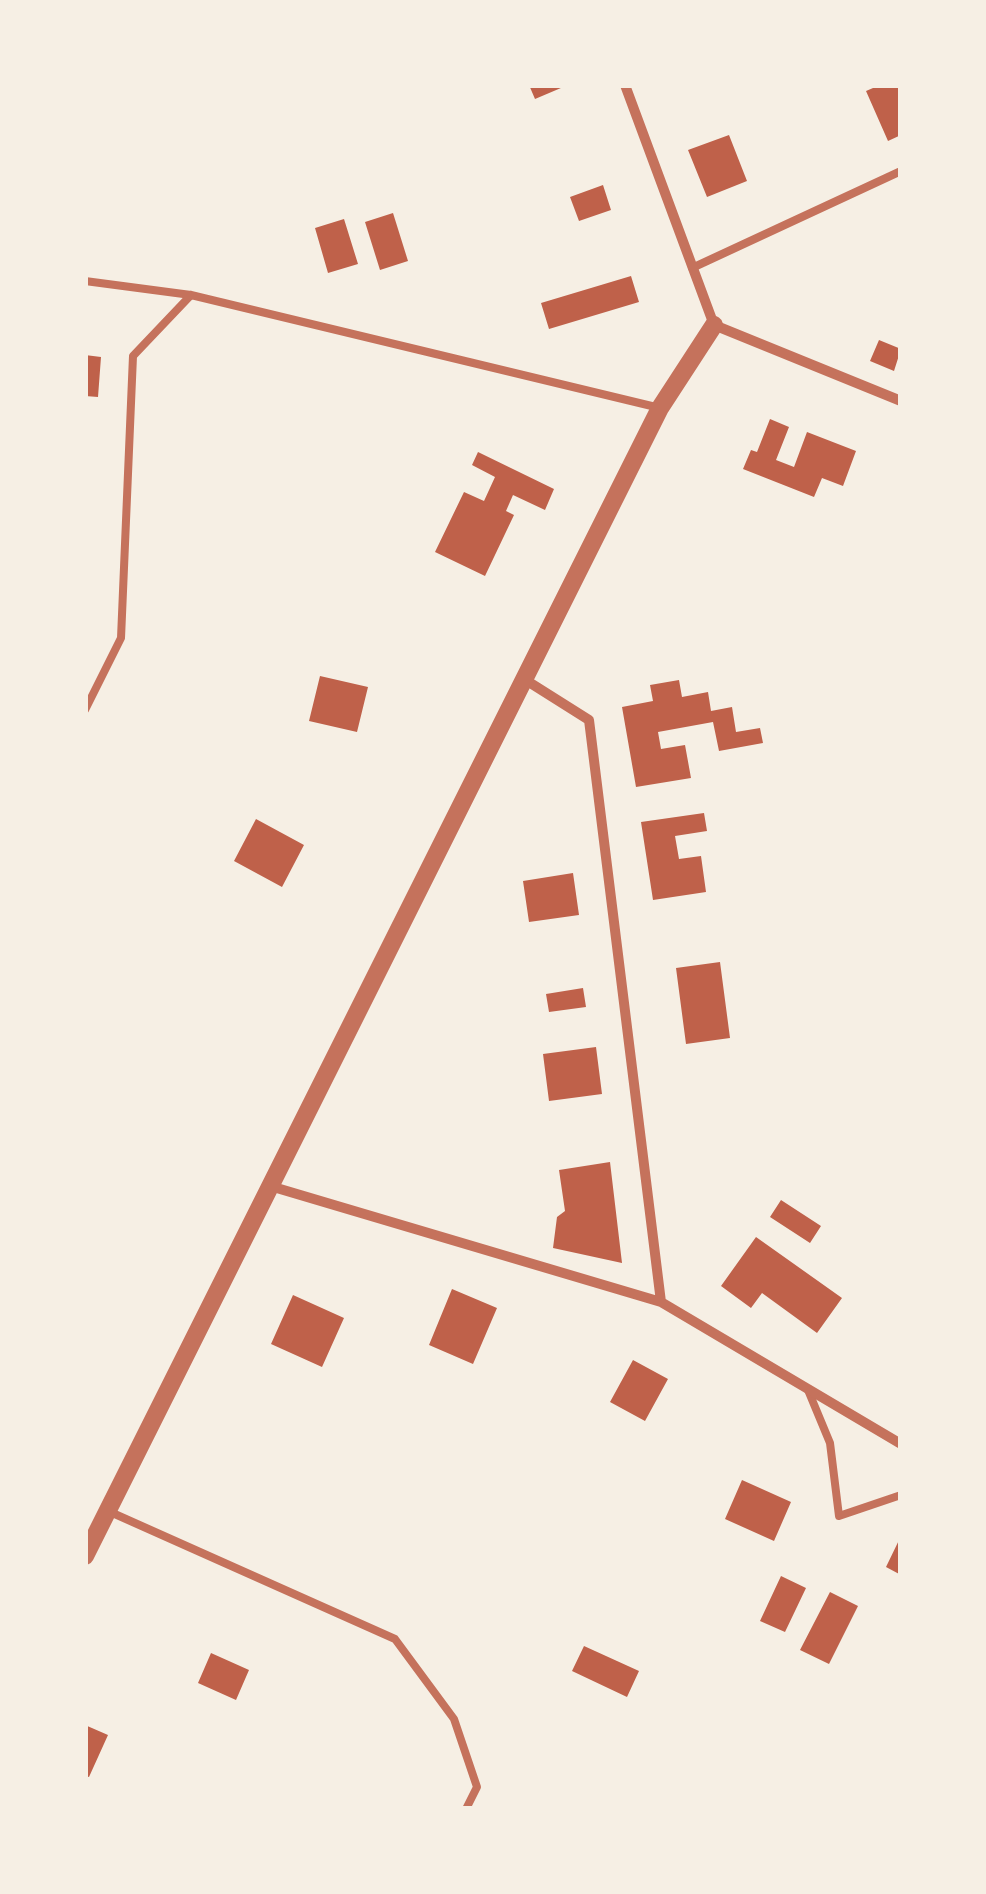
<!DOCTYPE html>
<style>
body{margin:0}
#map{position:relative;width:986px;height:1894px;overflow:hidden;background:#f6efe4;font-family:Barlow,sans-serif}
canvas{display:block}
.frame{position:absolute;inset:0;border:88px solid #f6efe4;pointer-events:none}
</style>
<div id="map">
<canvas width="986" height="1894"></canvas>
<div class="frame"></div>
</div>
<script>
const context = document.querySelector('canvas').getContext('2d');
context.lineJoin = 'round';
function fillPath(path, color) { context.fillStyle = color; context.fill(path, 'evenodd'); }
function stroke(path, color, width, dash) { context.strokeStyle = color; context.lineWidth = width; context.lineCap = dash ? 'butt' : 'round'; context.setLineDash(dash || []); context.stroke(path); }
fillPath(new Path2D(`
 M529 85H568L535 99Z
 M880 85H901V135L888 141 866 91Z
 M729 135 747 181 707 197 688 150Z
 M603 185 611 210 579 221 570 197Z
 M393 213 408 261 380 270 365 222Z
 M344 219 358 264 328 273 315 228Z
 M631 276 639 302 549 329 541 303Z
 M879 340 901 349 894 371 870 361Z
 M85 355 101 357 98 397 85 396Z
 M770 419 789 427 776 460 794 467 807 432 856 451 843 486 822 478 814 497 743 469 751 450 757 452Z
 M478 452 554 489 545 510 513 495 506 511 514 515 485 576 435 552 464 492 484 501 495 477 472 465Z
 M320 676 368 687 357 732 309 721Z
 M679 680 682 697 708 692 711 711 732 707 736 732 760 728 763 743 719 751 713 722 658 732 661 749 685 745 691 778 636 787 622 707 653 701 650 685Z
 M704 813 707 831 675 836 679 859 701 856 706 892 653 900 641 822Z
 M256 819 304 845 282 887 234 861Z
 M573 873 579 915 529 922 523 881Z
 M720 962 730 1038 686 1044 676 968Z
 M583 988 586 1007 549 1012 546 994Z
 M596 1047 602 1094 549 1101 543 1054Z
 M610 1162 622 1263 553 1248 557 1217 565 1211 559 1170Z
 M781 1200 821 1226 810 1243 770 1217Z
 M756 1237 842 1298 817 1333 762 1293 751 1308 721 1286Z
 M452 1289 497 1308 473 1364 429 1345Z
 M293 1295 344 1318 322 1367 271 1344Z
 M633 1360 668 1379 645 1421 610 1402Z
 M742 1480 791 1502 774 1541 725 1519Z
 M901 1536V1575L886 1567Z
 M781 1576 806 1588 785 1632 760 1621Z
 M830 1592 858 1606 829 1664 800 1650Z
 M584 1646 639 1671 627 1697 572 1671Z
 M211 1653 249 1670 236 1700 198 1683Z
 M85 1725 108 1735 89 1777 85 1776Z`), '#bf614a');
stroke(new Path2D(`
 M692 268 901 171
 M85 281 191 295 660 408
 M85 710 121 638 133 356 191 295
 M808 1390 830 1443 839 1516 901 1495
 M108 1511 395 1639 454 1719 477 1787 466 1809`), '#c5725c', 8);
stroke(new Path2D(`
 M625 85 714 325 901 401
 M524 679 589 720 661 1302
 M270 1186 661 1302 901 1444`), '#c5725c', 10);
stroke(new Path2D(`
 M85 1556 660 408 714 325`), '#c5725c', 18);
</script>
